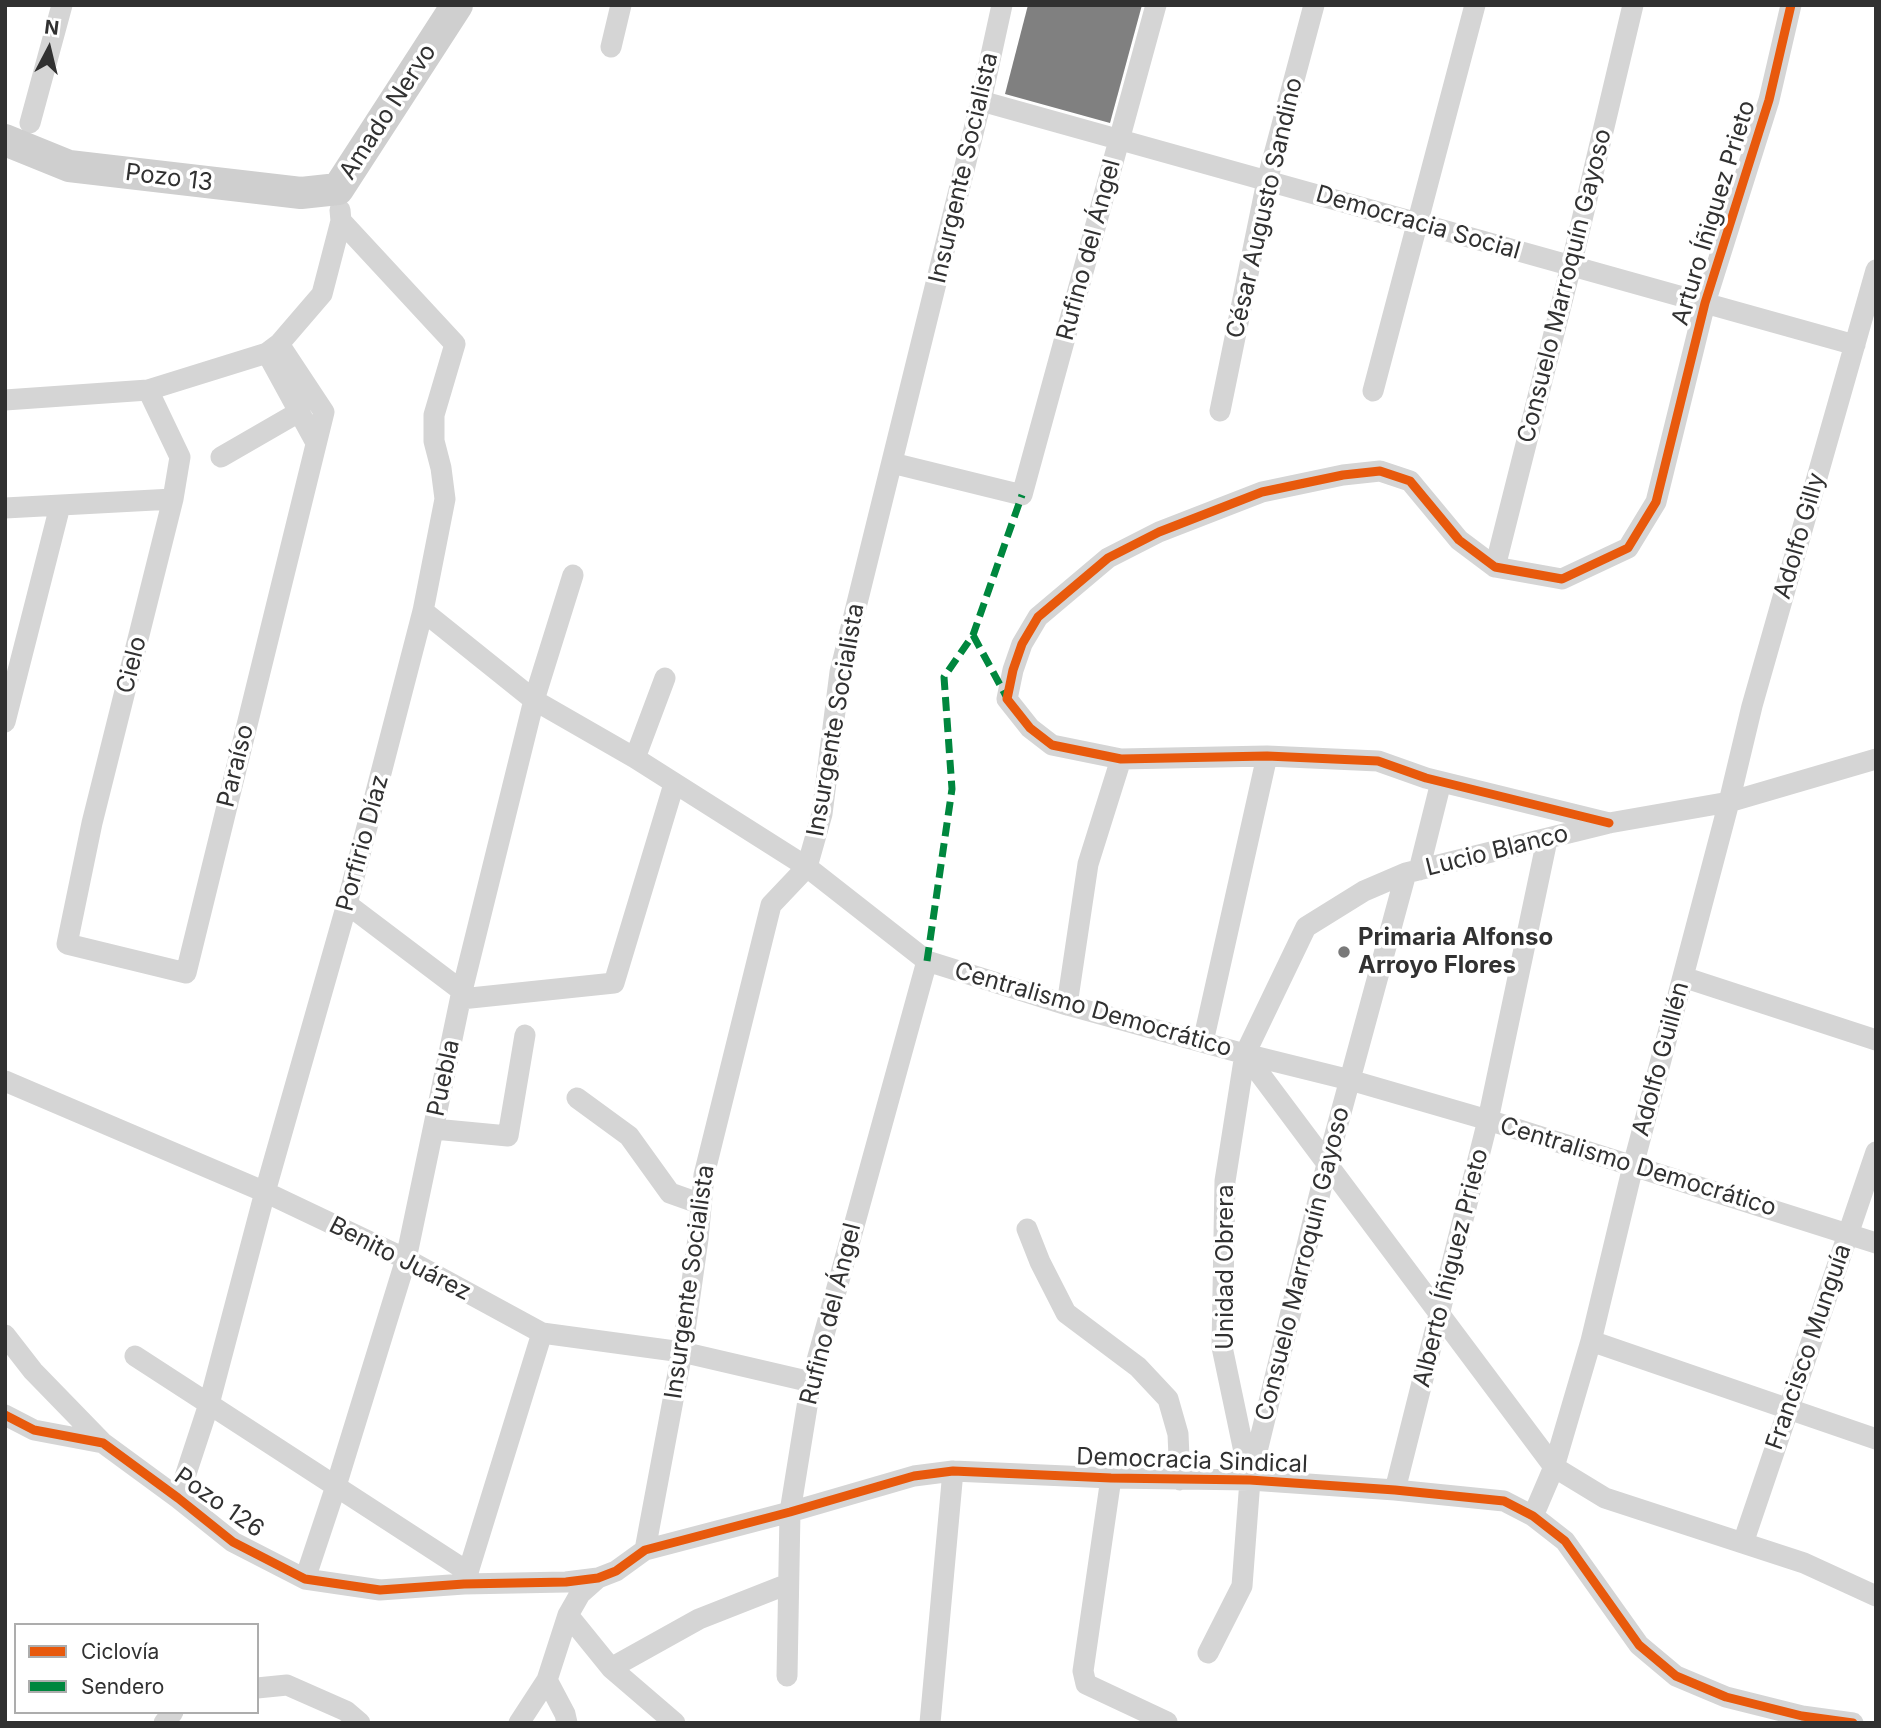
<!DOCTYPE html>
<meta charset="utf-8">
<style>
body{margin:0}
#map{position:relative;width:1881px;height:1728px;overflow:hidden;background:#fff;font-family:Inter,sans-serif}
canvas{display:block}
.frame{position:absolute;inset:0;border:7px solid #313131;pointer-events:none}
.legend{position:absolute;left:14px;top:1623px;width:245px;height:91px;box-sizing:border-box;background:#fff;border:2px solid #adadad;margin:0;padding:9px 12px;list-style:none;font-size:21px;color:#313131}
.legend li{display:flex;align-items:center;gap:14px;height:35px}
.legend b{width:35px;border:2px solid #adadad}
.north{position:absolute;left:14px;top:14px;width:70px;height:70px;-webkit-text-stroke:5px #fff;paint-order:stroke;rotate:7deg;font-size:19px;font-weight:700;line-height:28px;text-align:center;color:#313131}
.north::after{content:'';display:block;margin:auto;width:24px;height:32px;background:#313131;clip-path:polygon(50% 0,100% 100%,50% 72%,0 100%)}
</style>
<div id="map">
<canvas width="1881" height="1728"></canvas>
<div class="frame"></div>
<ul class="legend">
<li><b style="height:9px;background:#e8590c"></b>Ciclovía</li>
<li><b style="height:9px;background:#00873e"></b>Sendero</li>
</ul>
<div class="north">N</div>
</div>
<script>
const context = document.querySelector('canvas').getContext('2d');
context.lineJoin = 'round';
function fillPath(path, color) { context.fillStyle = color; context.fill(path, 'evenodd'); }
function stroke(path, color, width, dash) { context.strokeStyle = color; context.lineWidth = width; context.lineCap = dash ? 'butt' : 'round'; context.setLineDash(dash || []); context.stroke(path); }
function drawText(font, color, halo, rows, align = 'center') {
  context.font = font + ' Inter,sans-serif'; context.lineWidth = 7; context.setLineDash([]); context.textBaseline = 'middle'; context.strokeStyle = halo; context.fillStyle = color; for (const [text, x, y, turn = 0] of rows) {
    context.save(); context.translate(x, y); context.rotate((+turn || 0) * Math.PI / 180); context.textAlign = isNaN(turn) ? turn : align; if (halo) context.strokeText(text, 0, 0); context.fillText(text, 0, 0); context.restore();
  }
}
fillPath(new Path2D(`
 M1028 5H1142L1110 123 1005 94Z`), '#808080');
stroke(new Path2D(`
 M611 47 621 5
 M981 101 1855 345
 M30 123 62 5
 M267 353 315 441
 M148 390 180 457 173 499 92 823 67 944 186 973 324 412 279 344
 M1373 391 1475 5
 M5 400 148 390 267 353 279 344 322 294 341 221 340 210
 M1220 411 1267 181 1314 5
 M221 457 299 412
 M892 463 1022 495 1156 5
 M5 508 173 499
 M1495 567 1571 266 1633 5
 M423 611 534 700 635 758 807 867 927 961 1067 1005 1245 1054 1350 1080 1488 1120 1876 1243
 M5 722 60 506
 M635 758 665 678
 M1609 823 1426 778 1378 761 1267 756 1121 759 1052 745 1030 728 1007 699 1013 670 1022 644 1038 617 1108 558 1159 532 1262 492 1343 475 1380 471 1410 481 1459 540 1495 567 1562 579 1628 548 1656 502 1705 303 1769 100 1791 5
 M1419 870 1441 782
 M347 904 462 991
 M1683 977 1876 1040
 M461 999 614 983 674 784
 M1067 1005 1088 864 1121 759
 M1203 1042 1267 756
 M1245 1054 1554 1467 1605 1498 1804 1563 1876 1596
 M5 1081 265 1192 406 1259 542 1333 682 1352 811 1382
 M577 1098 629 1136 670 1193 701 1204
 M434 1129 508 1136 525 1035
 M1027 1229 1040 1262 1066 1313 1138 1367 1168 1399 1178 1434 1180 1480
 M5 1335 33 1371 103 1443
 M1591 1341 1876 1439
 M135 1356 468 1572
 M5 1415 34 1430 103 1443 178 1498 233 1542 305 1579 380 1590 464 1584 566 1582 598 1578 616 1571 645 1550 790 1512 914 1476 953 1471 1111 1478 1250 1480 1395 1490 1504 1501 1533 1516 1565 1541 1639 1645 1676 1676 1726 1697 1802 1716 1853 1723
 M1111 1478 1083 1671 1086 1684 1167 1722
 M1250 1480 1222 1347 1225 1181 1245 1054 1306 927 1364 891 1406 873 1609 823 1729 802 1876 759
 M1395 1490 1488 1120 1547 840
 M178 1498 209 1404 265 1192 347 904 423 611 445 499 441 468 434 441V415L455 344 341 221
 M1533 1516 1554 1467 1591 1341 1633 1166 1729 802 1752 706 1876 270
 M1743 1543 1876 1152
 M645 1550 682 1352 698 1239 704 1175 771 905 807 867 822 814 840 672 981 101 1002 5
 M305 1579 336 1486 406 1259 462 991 534 700 573 575
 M465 1582 542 1333
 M568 1615 611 1668 675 1723
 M1208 1653 1242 1586 1250 1480 1327 1164 1406 873
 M611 1668 699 1619 788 1584
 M787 1676 790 1512 811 1382 927 961
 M547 1680 565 1714 567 1723
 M257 1688 287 1685 346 1711 360 1723
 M164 1723 173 1712
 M519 1723 547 1680 568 1615 580 1594 598 1578
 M930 1723 953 1471`), '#d5d5d5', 21);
stroke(new Path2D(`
 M5 140 69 166 301 193 338 189 457 5`), '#cfcfcf', 32);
stroke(new Path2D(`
 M973 635 1006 696
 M927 961 952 789 944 677 973 635 1022 495`), '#00873e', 7, [14, 7]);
stroke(new Path2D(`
 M1609 823 1426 778 1378 761 1267 756 1121 759 1052 745 1030 728 1007 699 1013 670 1022 644 1038 617 1108 558 1159 532 1262 492 1343 475 1380 471 1410 481 1459 540 1495 567 1562 579 1628 548 1656 502 1705 303 1769 100 1791 5
 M5 1415 34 1430 103 1443 178 1498 233 1542 305 1579 380 1590 464 1584 566 1582 598 1578 616 1571 645 1550 790 1512 914 1476 953 1471 1111 1478 1250 1480 1395 1490 1504 1501 1533 1516 1565 1541 1639 1645 1676 1676 1726 1697 1802 1716 1853 1723`), '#e8590c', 9);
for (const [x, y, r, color] of [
 [1344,952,7,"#797979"]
]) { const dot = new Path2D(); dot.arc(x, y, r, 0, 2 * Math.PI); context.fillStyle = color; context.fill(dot); stroke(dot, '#fff', 2.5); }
drawText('24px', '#313131', '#fff', [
 ["Amado Nervo",388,112,-57],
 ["Insurgente Socialista",964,168,-77],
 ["Pozo 13",169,178,7],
 ["César Augusto Sandino",1265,208,-77],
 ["Arturo Íñiguez Prieto",1714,213,-73],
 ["Democracia Social",1418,223,16],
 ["Rufino del Ángel",1089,250,-75],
 ["Consuelo Marroquín Gayoso",1565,286,-76],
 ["Adolfo Gilly",1800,536,-74],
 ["Cielo",132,665,-76],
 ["Insurgente Socialista",836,720,-80],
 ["Paraíso",236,766,-76],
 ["Porfirio Díaz",363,843,-75],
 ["Lucio Blanco",1497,851,-14],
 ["Centralismo Democrático",1093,1010,16],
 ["Adolfo Guillén",1661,1059,-75],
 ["Puebla",444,1078,-78],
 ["Centralismo Democrático",1638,1167,17],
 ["Benito Juárez",400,1259,27],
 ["Consuelo Marroquín Gayoso",1303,1264,-76],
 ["Unidad Obrera",1226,1267,-90],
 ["Alberto Íñiguez Prieto",1451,1268,-76],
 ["Insurgente Socialista",690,1282,-82],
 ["Rufino del Ángel",831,1314,-76],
 ["Francisco Munguía",1809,1347,-71],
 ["Democracia Sindical",1192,1461,2],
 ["Pozo 126",219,1503,35]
]);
drawText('bold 24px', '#313131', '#fff', [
 ["Primaria Alfonso",1358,938],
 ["Arroyo Flores",1358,966]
], 'left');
</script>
